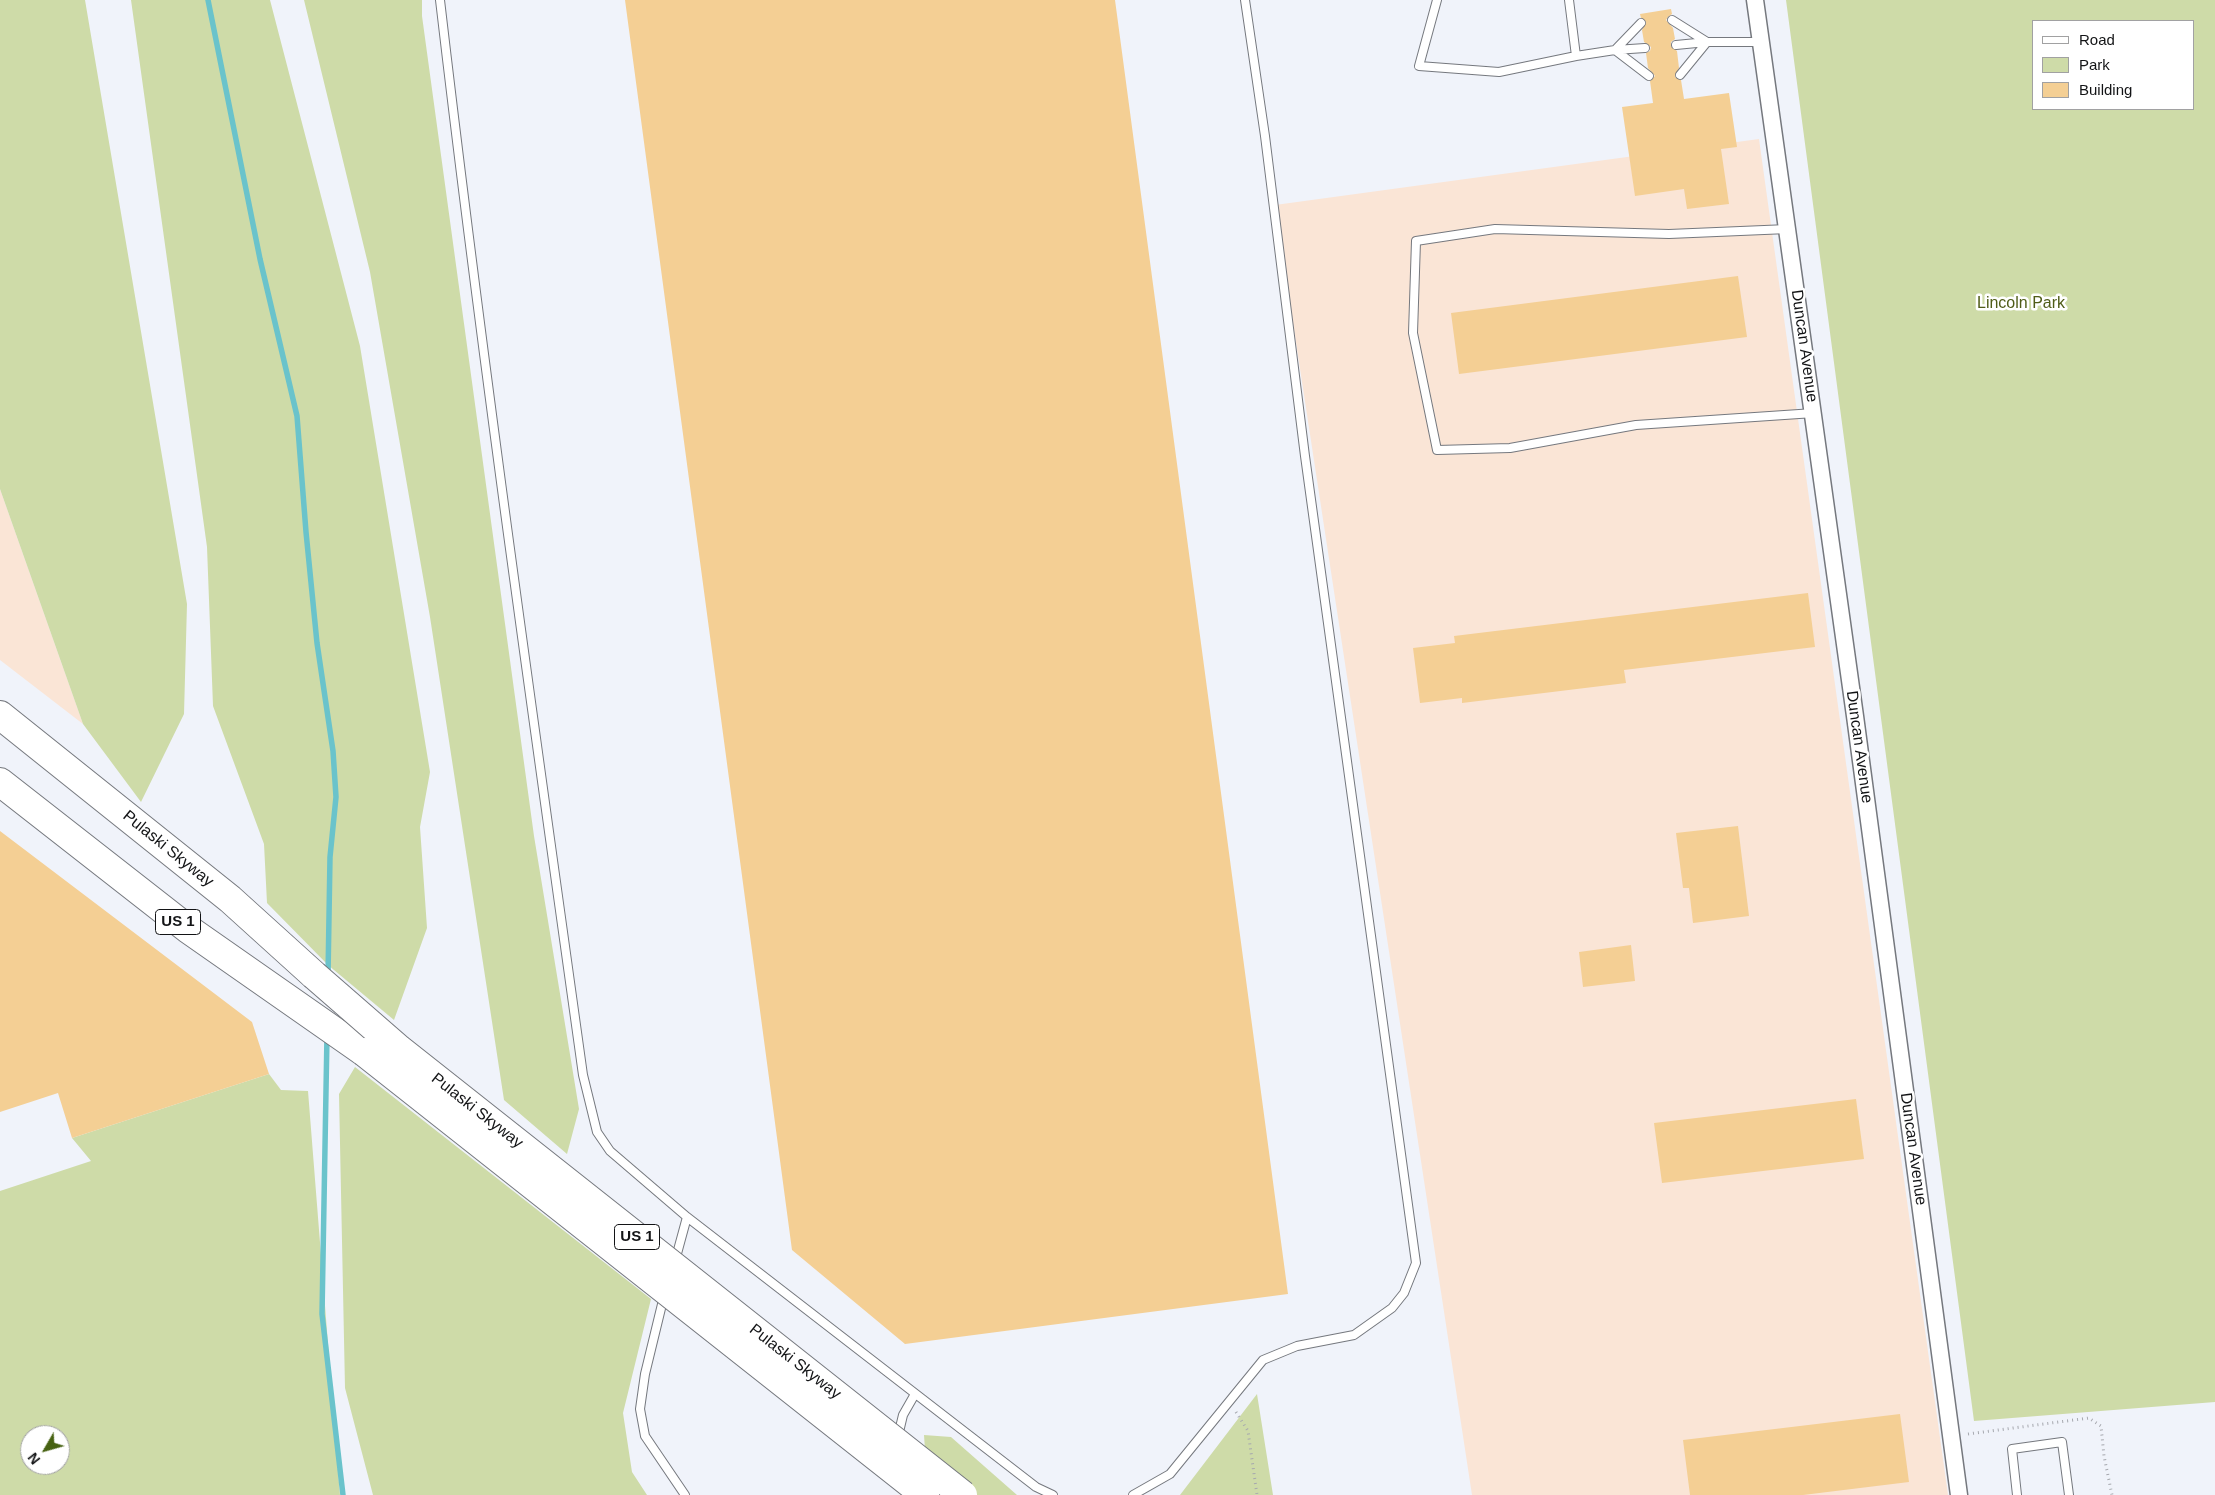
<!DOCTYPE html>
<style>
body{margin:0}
#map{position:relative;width:2215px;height:1495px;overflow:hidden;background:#f0f3fa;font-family:Helvetica,sans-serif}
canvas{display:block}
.legend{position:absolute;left:2032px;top:20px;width:162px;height:90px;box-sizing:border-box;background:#fff;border:1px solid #a1a1a2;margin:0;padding:6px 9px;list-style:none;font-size:15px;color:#131416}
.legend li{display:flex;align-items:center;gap:10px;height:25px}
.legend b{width:25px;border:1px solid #a1a1a2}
.north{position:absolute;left:20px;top:1425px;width:50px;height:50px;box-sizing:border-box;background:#fff;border:1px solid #a1a1a2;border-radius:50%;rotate:232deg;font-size:14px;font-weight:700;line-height:20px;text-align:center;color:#131416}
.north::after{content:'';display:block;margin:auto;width:18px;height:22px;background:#466111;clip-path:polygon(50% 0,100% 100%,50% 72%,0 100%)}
</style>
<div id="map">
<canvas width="2215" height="1495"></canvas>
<ul class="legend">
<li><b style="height:6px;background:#fff"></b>Road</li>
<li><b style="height:14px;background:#cedba8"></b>Park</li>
<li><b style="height:14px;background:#f4cf94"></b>Building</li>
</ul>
<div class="north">N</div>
</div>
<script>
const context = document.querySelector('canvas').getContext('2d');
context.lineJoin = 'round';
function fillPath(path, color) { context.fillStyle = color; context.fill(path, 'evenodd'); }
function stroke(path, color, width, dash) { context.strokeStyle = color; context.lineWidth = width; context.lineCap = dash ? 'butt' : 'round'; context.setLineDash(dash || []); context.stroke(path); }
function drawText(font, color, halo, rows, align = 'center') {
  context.font = font + ' Helvetica,sans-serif'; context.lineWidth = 5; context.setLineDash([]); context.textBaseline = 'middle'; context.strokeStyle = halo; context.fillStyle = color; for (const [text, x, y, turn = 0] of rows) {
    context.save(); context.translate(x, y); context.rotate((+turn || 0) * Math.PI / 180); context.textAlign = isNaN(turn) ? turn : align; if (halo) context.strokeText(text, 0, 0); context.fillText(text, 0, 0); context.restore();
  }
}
fillPath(new Path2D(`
 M1759 139 1948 1495H1472L1275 205Z
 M0 489 83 724 0 660Z`), '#fae5d6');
fillPath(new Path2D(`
 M0 0H85L187 604 184 714 141 802 83 724 0 489Z
 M131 0H270L360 346 430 772 420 827 427 928 394 1020 328 965 267 903 264 844 213 706 207 547Z
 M304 0H422V16L534 836 579 1109 567 1154 504 1100 430 617 370 272Z
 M1786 0H2215V1402L1974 1421ZM2034 21H2194V109H2034Z
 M355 1067 651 1299 623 1413 632 1472 647 1495H373L345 1388 339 1094Z
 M269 1074 281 1090 308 1091 340 1495H0V1191L91 1161 72 1138ZM30 1435H60V1465H30Z
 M1257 1394 1273 1495H1180Z
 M924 1435 951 1437 1017 1495H928Z`), '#cedba8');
stroke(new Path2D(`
 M208 0 260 259 297 416 306 532 317 643 333 751 336 797 330 857 328 976
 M327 1035 322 1314 343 1495`), '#6ac3cb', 5.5);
fillPath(new Path2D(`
 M625 0H1115L1288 1294 905 1344 792 1250Z
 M1671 9 1672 14 1668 17 1666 20 1673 28 1675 39 1671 42V46L1677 51 1679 68 1675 77 1681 80 1684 99 1729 93 1737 147 1721 149 1729 204 1687 209 1684 189 1635 196 1622 107 1653 103 1650 81 1655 76 1648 68 1646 53 1650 51 1651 47 1644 42 1642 30 1646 22 1641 18 1640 14Z
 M1738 276 1747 337 1459 374 1451 313Z
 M1808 593 1815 647 1624 670 1626 683 1462 703V698L1420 703 1413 648 1455 643 1454 636Z
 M1738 826 1749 916 1693 923 1689 888H1683L1676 833Z
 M0 831 252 1022 269 1074 72 1138 58 1093 0 1112Z
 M1631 945 1635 981 1583 987 1579 952Z
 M1856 1099 1864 1159 1662 1183 1654 1123Z
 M1900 1414 1909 1482 1803 1495H1690L1683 1440Z`), '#f4cf94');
const service = new Path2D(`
 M440 0C482 359 533 717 583 1075L597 1132 610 1151 687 1217 1036 1487 1053 1495
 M1437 0 1419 66 1499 72 1576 56
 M1569 0 1576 56 1615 50 1641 23
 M1672 20 1707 42H1759
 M1676 45 1707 42
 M1615 50 1649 76
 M1615 50 1645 48
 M1680 75 1707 42
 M1788 229 1669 234 1495 229 1416 241 1413 333 1437 450 1510 448 1636 425 1814 413
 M675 1261 687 1217
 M664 1296 645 1374 640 1409 645 1436 685 1495
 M898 1436 903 1415 915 1394
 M1133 1495 1170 1474 1263 1360 1297 1346 1354 1335 1392 1308 1404 1293 1416 1263 1305 456 1265 136 1245 0
 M2017 1495 2012 1449 2062 1442 2069 1495`);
const minor = new Path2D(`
 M1755 0 1855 716 1959 1495`);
const motorway = new Path2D(`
 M0 715 230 899 314 975
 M0 782 188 929 364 1052`);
stroke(service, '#75787e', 10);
stroke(minor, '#75787e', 19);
stroke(motorway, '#75787e', 30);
stroke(new Path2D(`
 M1236 1412 1248 1431 1257 1495
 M1968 1434 2089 1418 2101 1426 2104 1456 2112 1495`), '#a6a8ae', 3, [1, 4]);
stroke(service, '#fff', 8);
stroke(minor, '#fff', 16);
stroke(motorway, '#fff', 28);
const motorwayBridge = new Path2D(`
 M314 975 399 1049 963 1495
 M364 1052 925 1495`);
stroke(motorwayBridge, '#75787e', 30, []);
stroke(motorwayBridge, '#fff', 28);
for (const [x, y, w] of [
 [178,922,45],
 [637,1237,45]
]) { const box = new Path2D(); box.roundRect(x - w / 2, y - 12.5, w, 25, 4); context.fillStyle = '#fff'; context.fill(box); stroke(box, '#131416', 1); }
drawText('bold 15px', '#131416', null, [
 ["US 1",178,922],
 ["US 1",637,1237]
]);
drawText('16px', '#4f5c17', '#fff', [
 ["Lincoln Park",2021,304]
]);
drawText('16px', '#131416', '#fff', [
 ["Duncan Avenue",1804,346,82],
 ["Duncan Avenue",1859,747,82],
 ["Pulaski Skyway",168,849,39],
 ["Pulaski Skyway",477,1111,38],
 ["Duncan Avenue",1913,1149,82],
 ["Pulaski Skyway",795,1362,38]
]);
</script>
